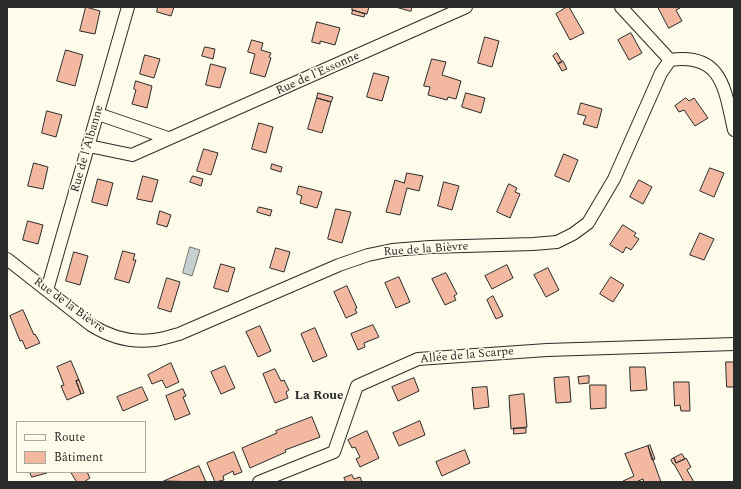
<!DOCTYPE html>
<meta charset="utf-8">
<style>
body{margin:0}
#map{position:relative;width:741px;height:489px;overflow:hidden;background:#fdfbea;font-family:Spectral,serif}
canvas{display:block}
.frame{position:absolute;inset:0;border:8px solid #2b2b2b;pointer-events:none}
.legend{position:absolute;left:16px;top:421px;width:130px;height:52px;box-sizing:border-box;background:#fdfbea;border:1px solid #a9a89e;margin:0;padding:5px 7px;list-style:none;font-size:12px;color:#2b2b2b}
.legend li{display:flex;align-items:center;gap:8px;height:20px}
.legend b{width:20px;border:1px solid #a9a89e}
</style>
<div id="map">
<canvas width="741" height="489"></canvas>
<div class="frame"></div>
<ul class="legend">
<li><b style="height:5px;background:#fdfbea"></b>Route</li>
<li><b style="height:11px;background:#f2b8a0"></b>Bâtiment</li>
</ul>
</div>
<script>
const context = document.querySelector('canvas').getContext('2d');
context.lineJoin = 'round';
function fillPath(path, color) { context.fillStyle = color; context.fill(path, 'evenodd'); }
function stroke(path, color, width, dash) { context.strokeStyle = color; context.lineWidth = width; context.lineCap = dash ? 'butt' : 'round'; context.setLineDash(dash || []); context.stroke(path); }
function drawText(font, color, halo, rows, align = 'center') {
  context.font = font + ' Spectral,serif'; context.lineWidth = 3; context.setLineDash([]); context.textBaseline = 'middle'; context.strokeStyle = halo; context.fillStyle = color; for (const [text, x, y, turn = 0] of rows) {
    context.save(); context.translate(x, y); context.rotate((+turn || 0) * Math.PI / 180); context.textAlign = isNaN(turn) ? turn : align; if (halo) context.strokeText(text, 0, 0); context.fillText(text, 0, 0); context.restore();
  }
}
const water = new Path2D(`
 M190 247 200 250 192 276 183 273Z`);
fillPath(water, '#c7d0d0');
stroke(water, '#74746e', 1);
const building = new Path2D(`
 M86 7 100 11 95 34 80 31Z
 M158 7H174L171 16 157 12Z
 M353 7H369L367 14 352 10Z
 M396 7H412L411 11Z
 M567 7H569L584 33 570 40 556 14Z
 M658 7H679L680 8 676 10 682 21 669 28Z
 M353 10 365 14 364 17 352 14Z
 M317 22 340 28 335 45 320 41V44L312 42Z
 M631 33 642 53 629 60 618 40Z
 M485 37 499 41 492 67 478 63Z
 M252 40 263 43 261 50 271 53 269 57 271 58 265 77 250 73 255 54 248 52Z
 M205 47 215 49 213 59 202 56Z
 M66 50 83 55 75 86 57 81Z
 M557 53 562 62 558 64 553 56Z
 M145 55 160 59 154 78 140 74Z
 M432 59 446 62 442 75 461 81 456 99 448 97 447 100 428 95 430 87 424 86Z
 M563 61 567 69 562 71 558 64Z
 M211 64 226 68 220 88 206 85Z
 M374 73 389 77 382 101 367 97Z
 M136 81 152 86 147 108 132 104 136 90 134 89Z
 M318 93 333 97 331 102 317 98Z
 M466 93 485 98 481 113 462 107Z
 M317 98 331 102 322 133 308 129Z
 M686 98 689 101 694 98 708 118 695 126 684 110 679 112 675 106Z
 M581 103 602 109 597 128 583 124 586 116 578 114Z
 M47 111 62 115 56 137 42 133Z
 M259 123 273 127 266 153 252 149Z
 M204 149 218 153 211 175 197 171Z
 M564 154 578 160 569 182 555 176Z
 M34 163 48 167 43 189 28 186Z
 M272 164 282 167 281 172 271 169Z
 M710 168 724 173 714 197 700 191Z
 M407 173 423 176 419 191 407 188 400 215 386 212 395 180 404 183Z
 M143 176 158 180 152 202 137 199Z
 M193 176 203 179 201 186 190 182Z
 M98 179 113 183 107 206 92 202Z
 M639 180 652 187 643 204 630 197Z
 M444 182 459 186 452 210 438 206Z
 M509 184 517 188 515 192 520 194 510 218 497 212Z
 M299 186 322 192 317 208 300 203 302 196 297 194Z
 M259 207 272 210 270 216 257 212Z
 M336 209 351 212 342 243 328 239Z
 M160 211 171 215 167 227 157 224Z
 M28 221 43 225 38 244 23 240Z
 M623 225 636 233 634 236 639 239 631 250 626 247 623 253 610 245Z
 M700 233 714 239 704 260 690 255Z
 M276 248 290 252 284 272 270 268Z
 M123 251 135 254 133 260H136L129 283 115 279Z
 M74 252 88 256 80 285 66 281Z
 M221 264 235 268 228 292 214 288Z
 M507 265 513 278 492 289 485 276Z
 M548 268 559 290 546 297 534 275Z
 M446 273 457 294 454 296 456 300 445 305 432 279Z
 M399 277 410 302 396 308 385 283Z
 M611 277 624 285 613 302 600 294Z
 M167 278 180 282 171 312 158 308Z
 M347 286 357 308 355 309 357 313 346 318 334 292Z
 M493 296 503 316 496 319 487 300Z
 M23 310 34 335 35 334 40 343 26 349 22 340 20 341 10 316Z
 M373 325 379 337 364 343 365 347 358 350 351 334Z
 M260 326 271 351 258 357 246 332Z
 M315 328 327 356 313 362 301 334Z
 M71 361 79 380 76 381 81 394 67 400 61 386 64 385 57 367Z
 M726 362H734V387H727Z
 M171 363 179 382 166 388 162 380 152 384 148 375Z
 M225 366 235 388 221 394 211 372Z
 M630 367H645L647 390 631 391Z
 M275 369 281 381 284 380 289 390 286 392 288 398 275 403 263 374Z
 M589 376V383L579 384 578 377Z
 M569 377 571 402 556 403 554 378Z
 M414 378 419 391 398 401 392 387Z
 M79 380 84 393 81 394 76 381Z
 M674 382H689L690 411H681L680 405 675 406Z
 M590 385H606V408L591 409Z
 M142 387 148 400 123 411 117 397Z
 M487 387 489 407 474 409 472 388Z
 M183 389 186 396 183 397 190 414 175 420 166 396Z
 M524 394 527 427 511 429 509 396Z
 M312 417 320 437 285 450 286 452 250 468 242 448 277 433 276 431Z
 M420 421 425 435 399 446 393 433Z
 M514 428H526V433L514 434Z
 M367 431 379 458 360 467 356 459 360 457 355 447 352 448 348 440Z
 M650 445 655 459 652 460 648 446Z
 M648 446 661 482H644L643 479 636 482H623V481L634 476 625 454Z
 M465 450 470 463 442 476 436 462Z
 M234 452 242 472 234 475 233 471 223 476 224 480 215 482 207 463Z
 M682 454 685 459 676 463 674 458Z
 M674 458 676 463 686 458 691 467 687 470 694 482H684L674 464H673L671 460Z
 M199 466 206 482 164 481Z
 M30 472H47V473L32 477Z
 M71 472H87L90 478 84 482H77Z
 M352 475 354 479 360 477 362 482H346L344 478Z`);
fillPath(building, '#f2b8a0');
stroke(building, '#2b2b2b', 1);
const minor = new Path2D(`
 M621 7 670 60
 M98 114 168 138
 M89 146 132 155 466 7
 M7 259 91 325C110 337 131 343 154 340 163 339 171 336 179 334L339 265 368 255 392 250 430 247 533 244 557 242 573 234 588 223 614 179 661 73 670 60C723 52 725 91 734 130
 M47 290 128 7
 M259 482 334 452 357 386 418 359 547 350 734 344`);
stroke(minor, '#2b2b2b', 14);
stroke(minor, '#fdfbea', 12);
drawText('12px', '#2b2b2b', '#fdfbea', [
 ["Rue de l'Essonne",318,74,-24],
 ["Rue de l'Albanne",88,149,-74],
 ["Rue de la Bièvre",426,250,-4],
 ["Rue de la Bièvre",69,306,36],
 ["Allée de la Scarpe",467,356,-5]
]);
drawText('bold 13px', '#2b2b2b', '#fdfbea', [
 ["La Roue",319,396]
]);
</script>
